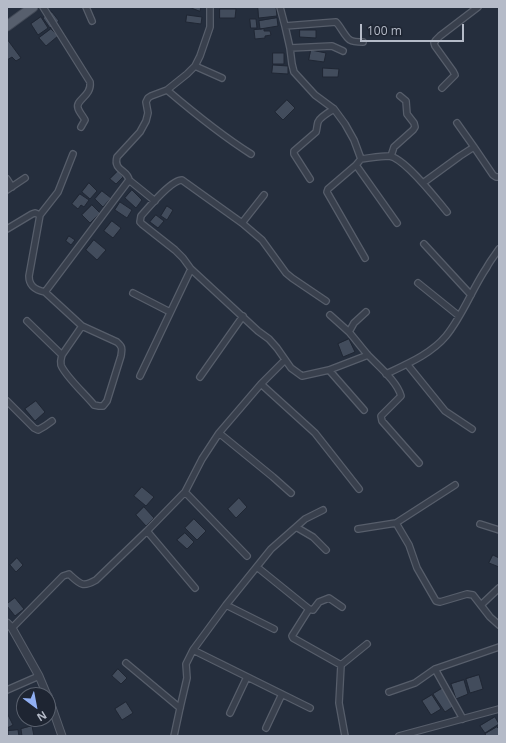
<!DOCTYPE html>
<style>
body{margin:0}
#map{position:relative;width:506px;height:743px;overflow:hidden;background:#252e3d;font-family:"Open Sans",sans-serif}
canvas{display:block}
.frame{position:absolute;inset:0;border:8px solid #b5bbc8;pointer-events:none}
.north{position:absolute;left:16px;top:687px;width:40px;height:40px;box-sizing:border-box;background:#1e2532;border:1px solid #5a616e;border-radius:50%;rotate:148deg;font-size:11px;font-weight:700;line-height:16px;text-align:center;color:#b5bbc8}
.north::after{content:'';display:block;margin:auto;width:14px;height:18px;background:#90aff3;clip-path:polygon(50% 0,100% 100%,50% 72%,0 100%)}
.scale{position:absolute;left:360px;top:24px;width:104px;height:18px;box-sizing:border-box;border:2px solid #b5bbc8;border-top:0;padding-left:5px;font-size:12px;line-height:14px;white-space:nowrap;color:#b5bbc8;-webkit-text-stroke:3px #1e2532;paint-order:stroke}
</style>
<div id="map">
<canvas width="506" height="743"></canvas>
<div class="frame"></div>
<div class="north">N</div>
<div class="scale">100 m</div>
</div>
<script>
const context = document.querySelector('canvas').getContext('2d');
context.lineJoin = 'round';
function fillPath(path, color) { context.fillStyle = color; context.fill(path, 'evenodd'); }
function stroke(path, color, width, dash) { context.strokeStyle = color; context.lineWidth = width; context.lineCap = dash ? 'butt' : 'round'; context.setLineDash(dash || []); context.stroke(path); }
const building = new Path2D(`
 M189 7H201L200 11Z
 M258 7H276L277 16 259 18Z
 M220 9H236L235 18H220Z
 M52 12 59 21 50 28 43 18Z
 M187 15 202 17 201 24 186 22Z
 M41 17 48 28 38 35 31 24Z
 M277 18 278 26 260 29 259 21Z
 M250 19H256L257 28H251Z
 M51 29 58 36 46 46 39 38Z
 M264 29V31H270L271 35 265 36V38L255 39 254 30Z
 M300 30H316V38L300 37Z
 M7 39 21 58 16 61 12 57 7 60Z
 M311 50 326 53 324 62 309 60Z
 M273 53H284V64H273Z
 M273 65 288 66V74L272 73Z
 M323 68 339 69 338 77H323Z
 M287 100 295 108 283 120 275 112Z
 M118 171 123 177 116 184 110 179Z
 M89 183 97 191 90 199 82 192Z
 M132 190 142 200 136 208 125 198Z
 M102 191 111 198 103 207 95 199Z
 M80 194 89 200 84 207 81 205 78 209 72 204Z
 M120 202 132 210 127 218 115 210Z
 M92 205 100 213 90 223 82 215Z
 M167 206 173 210 167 220 161 216Z
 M156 215 164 221 158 228 150 222Z
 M112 221 121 228 113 238 104 231Z
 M69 236 75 240 71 245 66 241Z
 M94 240 106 250 97 260 86 250Z
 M349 339 355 352 343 357 338 344Z
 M36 401 45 412 35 421 25 409Z
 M142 487 154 497 146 506 134 496Z
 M239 498 247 507 236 518 228 509Z
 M144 507 154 518 146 526 136 515Z
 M194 519 206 531 197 540 185 528Z
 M185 533 194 542 187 549 177 540Z
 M493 555 499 558V567L489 563Z
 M17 558 23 565 16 572 10 565Z
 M15 598 24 609 15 616 7 606V604Z
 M118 669 127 678 121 684 112 676Z
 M479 675 483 689 470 693 466 679Z
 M464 680 468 694 456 699 451 684Z
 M443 688 454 706 445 712 433 694Z
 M432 695 441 709 431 715 422 701Z
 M126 702 133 713 122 720 115 709Z
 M7 713 13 725 7 728Z
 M495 717 499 724 485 733 480 726Z
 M32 726 34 736H22L21 729Z
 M497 727 499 729V736H487L485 734Z
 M18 730 19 736H8V731Z`);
fillPath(building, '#424c5c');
stroke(building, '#202734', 1);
const minor = new Path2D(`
 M43 7 90 82C92 96 75 100 78 108 79 112 83 116 85 120L81 127
 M86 7 92 21
 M280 7 285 26 290 48 292 64 294 72 315 95 334 109 345 124 354 140 361 159 356 165 328 189 327 192 365 258
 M285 26 336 22C341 27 345 37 350 40 353 42 359 42 363 42
 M290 48 332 46 343 51
 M195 66 222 78
 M442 88 455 75 453 71 435 46 434 43 436 40 440 36 478 7
 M167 90 187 74 195 66 200 56 210 27V7
 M457 123 474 147 493 175 496 177H499
 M73 154 58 192 40 215 29 276C29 286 35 290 45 292L129 180C128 170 113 171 117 157L140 132 146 121 148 113 146 102 148 98 151 96 167 90C194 113 221 135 251 154
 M391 156 394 147 413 130 415 127 414 123 407 114 406 101 400 96
 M361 159C370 158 380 156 389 156 405 158 437 200 447 212
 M356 165 397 223
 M7 179 12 187
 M310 179 294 154V151L316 132C317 129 317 125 318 122 320 117 329 112 334 109
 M129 180 155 201
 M423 183 460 156 474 147
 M7 190 25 178
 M242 223 264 195
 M7 229 32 214 35 213 40 215
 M424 244 471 295
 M418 283 459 316
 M45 292 82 326 117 342C123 347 122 349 121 356L107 401 103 406H99L94 405C86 395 65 376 61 365 60 361 61 359 62 355L82 326
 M133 293 170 312
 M326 301 292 278 286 273 262 240 242 223 182 180C171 180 149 207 141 216L140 222 142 224 175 250 183 258 191 269 258 331 269 339 277 348 291 368 302 376 329 370 368 355
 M366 312 354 323 349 332C355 339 361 347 367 354 378 366 397 381 401 396L381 416 382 421 419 463
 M330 315 349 332
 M27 321 62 355
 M407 364 445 411 472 429
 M329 370 364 410
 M386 374C407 364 431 354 446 336 463 315 472 289 487 267 490 261 495 255 499 249
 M140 376 191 269
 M200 377 243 316
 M261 384 315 433 359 489
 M7 401 34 428 38 430 45 426 52 421
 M219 433 273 477 291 493
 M185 492 247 556
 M396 523 455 485
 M480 524 499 530
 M296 527 305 519 323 510
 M358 529 396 523 409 545 417 568 436 601 440 602 467 594 473 595 490 617 499 625
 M147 531 195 588
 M257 567 309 609 313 610 319 602 329 598 342 607
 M226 605 274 629
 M481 605 499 588
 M309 609 292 636 293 638 341 665
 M12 628 63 576 69 574C80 584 82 588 96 580L147 531 185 492 202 459 219 433 261 384 285 360
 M193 650 310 708
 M126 663 180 708
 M435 669 463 719
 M7 690 39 676
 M389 692 415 683 435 669 499 647
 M230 713 247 677
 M266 728 282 694
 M174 736 180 708 187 678 186 664 193 650 226 605 271 549 296 527 313 537 326 550
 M345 736 339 703 341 665 367 644
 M399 736 499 709`);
const tertiary = new Path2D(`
 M7 623 12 628 39 676 47 695
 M48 696 62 736`);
const primary = new Path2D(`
 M7 26 33 7`);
stroke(minor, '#575e6b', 8);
stroke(tertiary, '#575e6b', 9);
stroke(primary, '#424956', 11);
stroke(minor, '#39404d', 5.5);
stroke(tertiary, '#39404d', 7);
stroke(primary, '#575f6d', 9);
</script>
